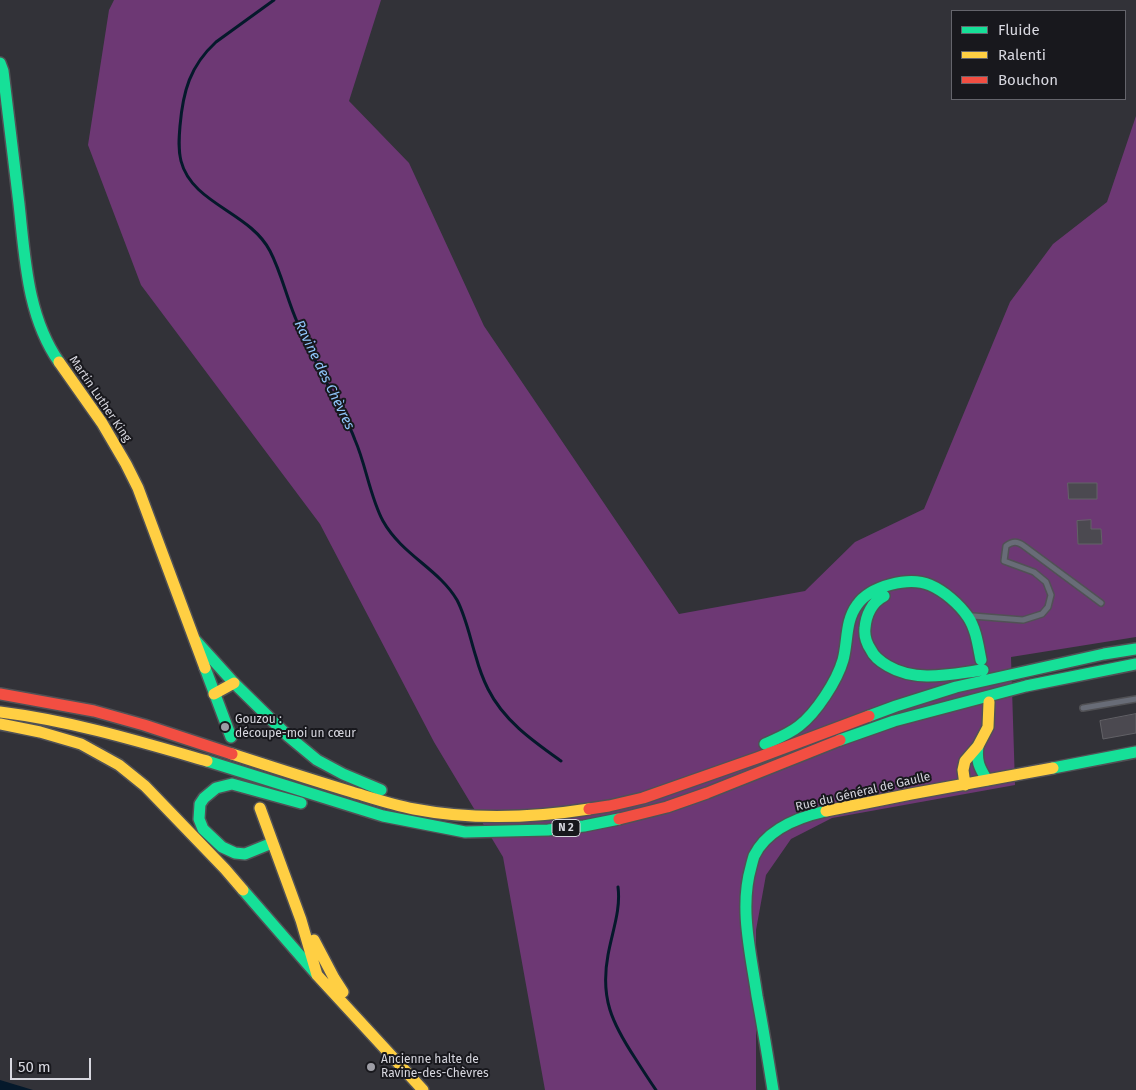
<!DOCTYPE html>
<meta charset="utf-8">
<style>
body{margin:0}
#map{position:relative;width:1136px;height:1090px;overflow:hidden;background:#323238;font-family:"Fira Sans",sans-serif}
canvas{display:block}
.legend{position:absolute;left:951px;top:10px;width:175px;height:90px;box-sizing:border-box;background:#18181d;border:1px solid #64646b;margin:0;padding:6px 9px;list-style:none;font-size:15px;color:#d7d7df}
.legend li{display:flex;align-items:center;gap:10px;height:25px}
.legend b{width:25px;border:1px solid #64646b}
.scale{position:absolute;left:10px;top:1058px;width:81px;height:22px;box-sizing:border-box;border:2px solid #d7d7df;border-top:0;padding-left:6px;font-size:15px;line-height:18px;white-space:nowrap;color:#d7d7df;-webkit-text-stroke:4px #18181d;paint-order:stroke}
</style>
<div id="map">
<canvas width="1136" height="1090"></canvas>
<ul class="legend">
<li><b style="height:6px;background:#16e098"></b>Fluide</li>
<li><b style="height:6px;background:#ffcf43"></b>Ralenti</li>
<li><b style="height:6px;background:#f24e42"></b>Bouchon</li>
</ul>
<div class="scale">50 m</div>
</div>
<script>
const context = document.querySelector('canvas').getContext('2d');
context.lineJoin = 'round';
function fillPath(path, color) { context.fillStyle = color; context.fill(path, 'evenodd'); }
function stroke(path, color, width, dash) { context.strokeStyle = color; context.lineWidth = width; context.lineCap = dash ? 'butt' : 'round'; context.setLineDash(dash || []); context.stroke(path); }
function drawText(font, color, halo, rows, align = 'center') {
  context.font = font + ' "Fira Sans",sans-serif'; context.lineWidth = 4; context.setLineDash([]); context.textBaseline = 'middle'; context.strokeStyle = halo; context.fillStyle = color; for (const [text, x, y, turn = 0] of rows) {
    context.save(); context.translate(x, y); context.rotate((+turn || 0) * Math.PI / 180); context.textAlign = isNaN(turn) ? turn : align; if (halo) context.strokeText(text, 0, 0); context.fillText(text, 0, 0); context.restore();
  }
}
fillPath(new Path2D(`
 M114 0H381L349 101 409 163 484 326 679 614 805 591 855 542 924 509 1010 302 1053 244 1107 202 1136 116V637L1011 657 1015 785 832 818 791 839 766 875 756 930V1090H545L503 857 434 742 320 524 141 285 88 145 109 10Z`), '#6d3874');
fillPath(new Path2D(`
 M0 1080 33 1090H0Z`), '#05192b');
stroke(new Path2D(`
 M274 0 216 42C190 66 183 91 180 126 179 138 178 149 181 161 192 204 250 212 270 251 282 274 287 300 298 324 309 350 323 375 336 401 343 414 350 426 355 440 366 465 370 497 383 521 402 555 439 569 457 600 466 617 470 638 476 657 479 668 483 679 488 689 504 721 533 741 561 761
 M618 887C621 910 612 932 608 955 600 998 612 1023 635 1058 642 1069 649 1080 656 1090`), '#05192b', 3);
const building = new Path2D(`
 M1068 483H1097V499H1069Z
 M1091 520V529H1101L1102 544H1078L1077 521Z
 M1136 714V733L1103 739 1100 721Z`);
fillPath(building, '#4b4950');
stroke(building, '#636267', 1);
const lane = new Path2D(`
 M973 616 1023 620 1042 614 1048 607 1051 595 1046 582 1034 572 1004 561 1006 546C1013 541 1017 541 1024 546L1101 603
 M1083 708 1136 699`);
const fast = new Path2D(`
 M0 63 3 71C8 115 14 160 19 204 25 258 27 316 59 362
 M884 596C872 602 866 615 865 628 864 636 867 644 871 650 874 657 881 662 888 666 917 683 951 674 983 670
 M196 641 234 683 288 736 317 760 343 774 381 790
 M205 668 231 737
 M869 716 896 706 956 687 1104 654 1136 649
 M840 740 894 721 1026 686 1136 664
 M765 744C776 739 789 734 799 726 816 713 837 681 843 660 848 642 845 621 857 605 870 586 909 576 930 585 944 591 959 604 968 617 976 629 978 645 981 660
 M978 746C976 761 979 767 987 780
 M207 761 383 816 465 832 548 830 584 826 619 819
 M1053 768 1136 752
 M272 843 245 854 235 853 222 847 203 829 199 819 200 804 204 798 216 788 232 784 301 803
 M243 890 317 975
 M773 1090C768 1059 763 1027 757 996 751 954 739 908 751 867 752 863 753 859 754 856 767 829 799 817 826 811`);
const slow = new Path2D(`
 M59 362 102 423 126 464 138 488 205 668
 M214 694 234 683
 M0 712C72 721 138 741 207 761
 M0 724 40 732 81 744 119 765 145 786 225 869 243 890
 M232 754C272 767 312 780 352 792 372 798 393 805 414 809 471 820 532 818 589 809
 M965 785 963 770 965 761 978 746 988 727 989 702
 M260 808 301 920 317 975 423 1090
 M826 811 911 794 1053 768
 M314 940 334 978 343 992`);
const jam = new Path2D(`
 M0 694 94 711 144 725 232 754
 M589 809 609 806 643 798 757 758 869 716
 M619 819 667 807 707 793 840 740`);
stroke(lane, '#515155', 8);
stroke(fast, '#515155', 14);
stroke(slow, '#515155', 14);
stroke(jam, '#515155', 14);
stroke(lane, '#686c77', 5);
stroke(fast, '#16e098', 11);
stroke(slow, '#ffcf43', 11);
stroke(jam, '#f24e42', 11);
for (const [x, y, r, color] of [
 [225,727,5,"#9d9da5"],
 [371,1067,5,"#9d9da5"]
]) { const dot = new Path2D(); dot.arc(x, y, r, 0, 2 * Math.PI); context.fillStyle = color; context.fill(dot); stroke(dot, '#18181d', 2); }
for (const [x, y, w] of [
 [566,828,28]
]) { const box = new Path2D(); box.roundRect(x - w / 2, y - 8.5, w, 17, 4); context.fillStyle = '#18181d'; context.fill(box); stroke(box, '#d7d7df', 1); }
drawText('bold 11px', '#d7d7df', null, [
 ["N 2",566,828]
]);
drawText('12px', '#d7d7df', '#18181d', [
 ["Martin Luther King",100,399,56],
 ["Rue du Général de Gaulle",863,792,-13]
]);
drawText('12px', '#d7d7df', '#18181d', [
 ["Gouzou :",235,720],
 ["découpe-moi un cœur",235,734],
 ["Ancienne halte de",381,1060],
 ["Ravine-des-Chèvres",381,1074]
], 'left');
drawText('italic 14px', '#90c6fb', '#18181d', [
 ["Ravine des Chèvres",324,375,64]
]);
</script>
